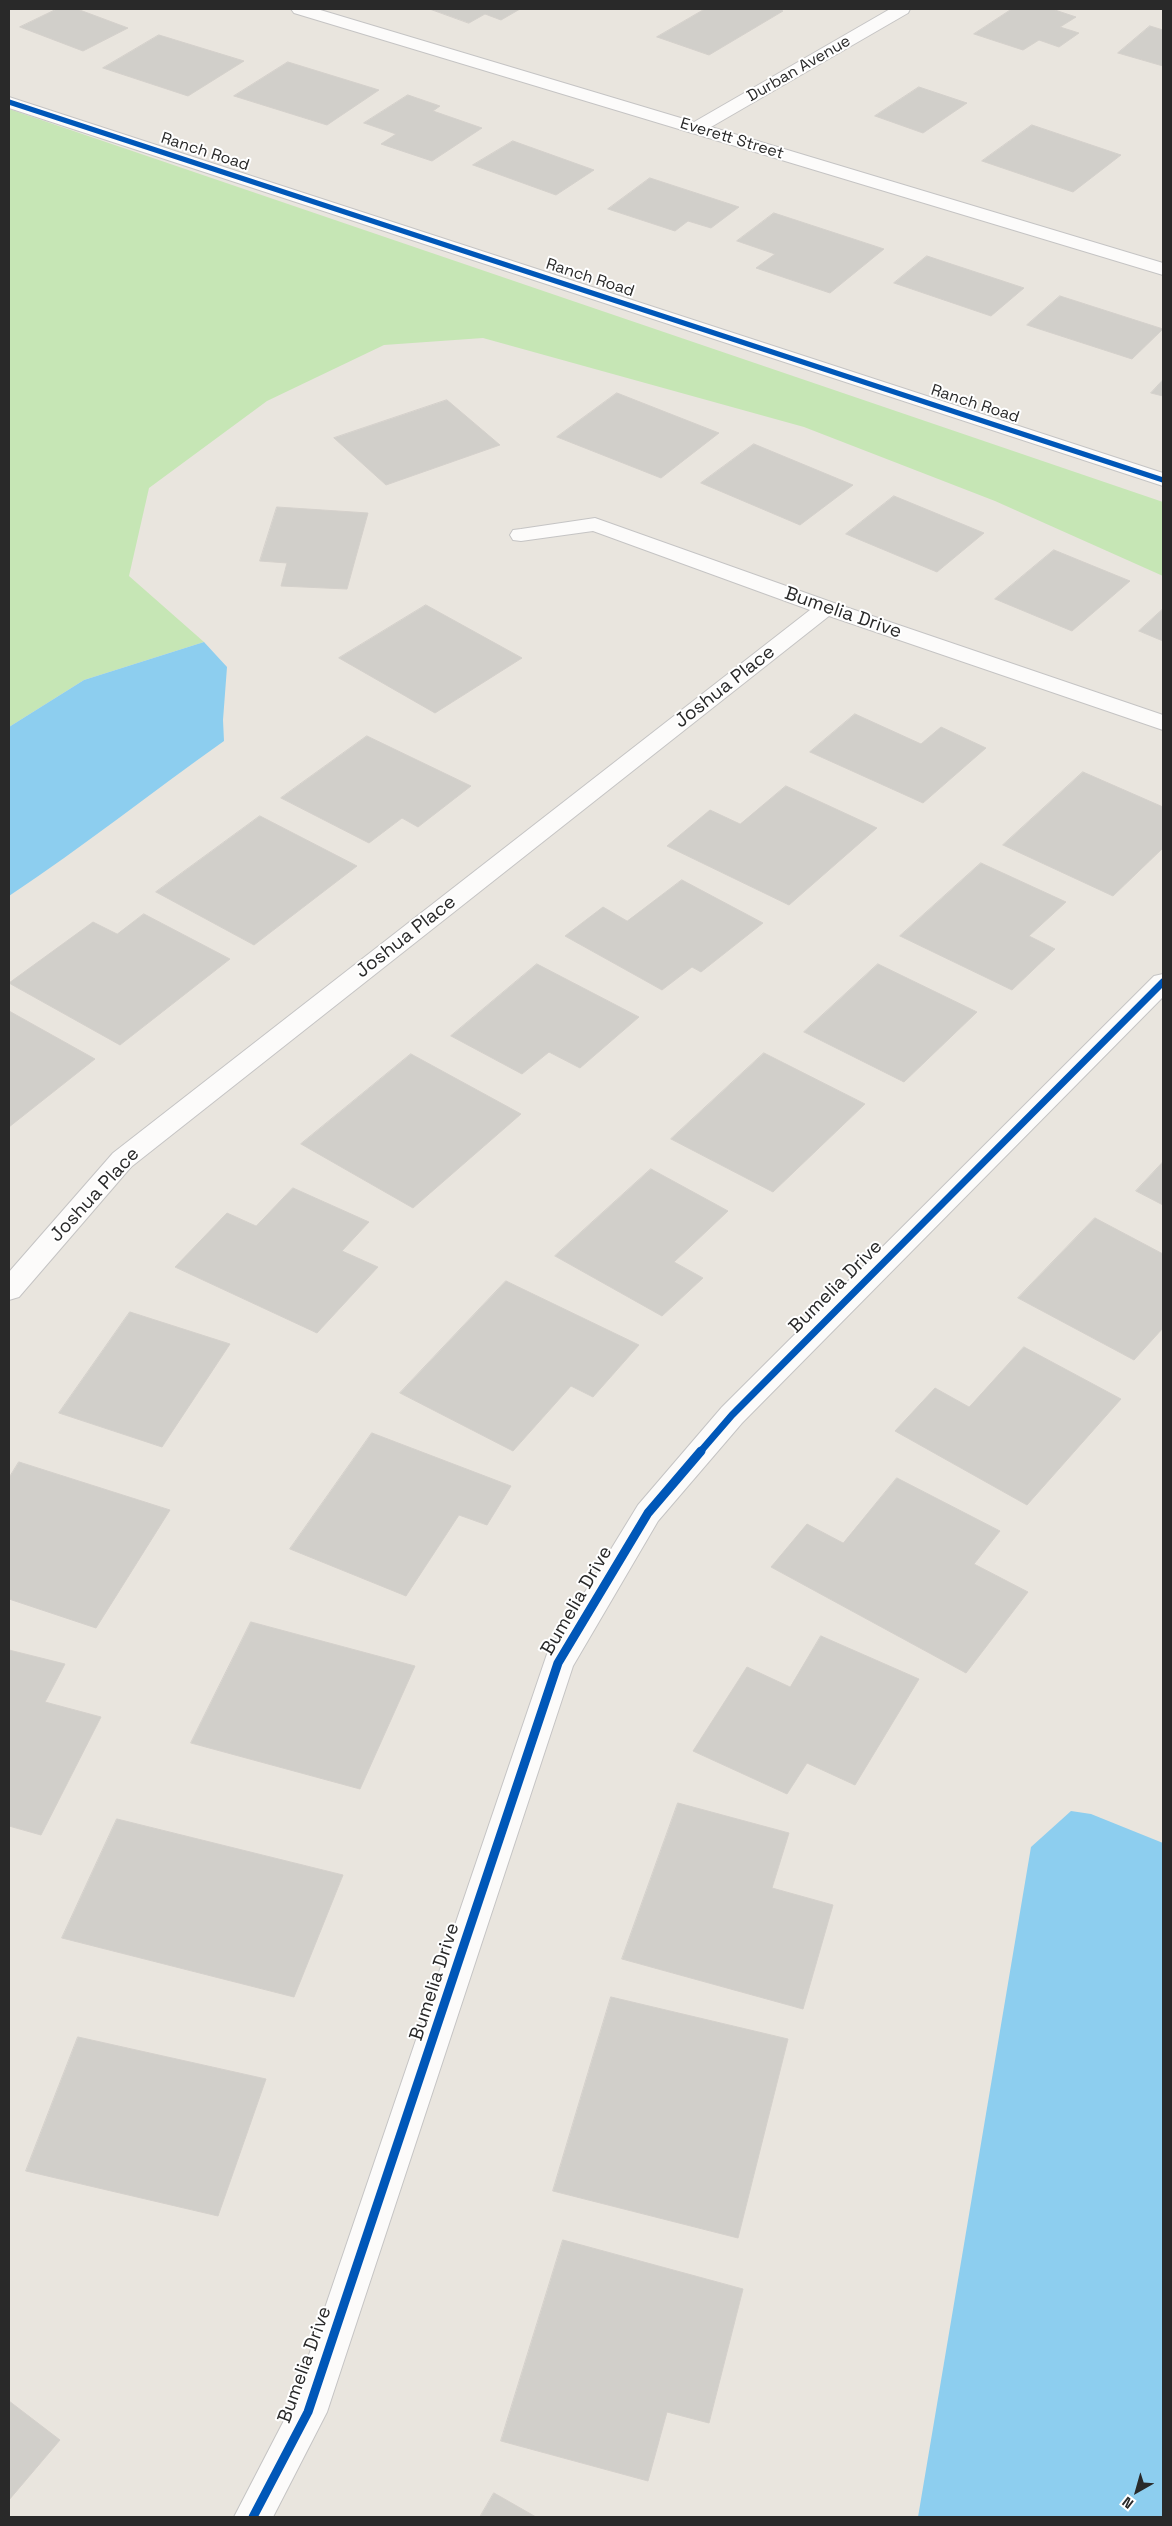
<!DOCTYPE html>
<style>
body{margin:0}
#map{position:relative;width:1172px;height:2526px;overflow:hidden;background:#e9e5de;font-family:"Space Grotesk",sans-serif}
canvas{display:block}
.frame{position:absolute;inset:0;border:10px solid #292929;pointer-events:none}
.north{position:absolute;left:1112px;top:2466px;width:50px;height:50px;-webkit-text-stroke:4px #fff;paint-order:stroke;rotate:218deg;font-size:14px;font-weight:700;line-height:20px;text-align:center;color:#292929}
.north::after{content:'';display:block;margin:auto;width:18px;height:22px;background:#292929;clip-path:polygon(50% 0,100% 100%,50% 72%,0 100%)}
</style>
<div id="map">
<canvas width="1172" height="2526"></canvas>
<div class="frame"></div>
<div class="north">N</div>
</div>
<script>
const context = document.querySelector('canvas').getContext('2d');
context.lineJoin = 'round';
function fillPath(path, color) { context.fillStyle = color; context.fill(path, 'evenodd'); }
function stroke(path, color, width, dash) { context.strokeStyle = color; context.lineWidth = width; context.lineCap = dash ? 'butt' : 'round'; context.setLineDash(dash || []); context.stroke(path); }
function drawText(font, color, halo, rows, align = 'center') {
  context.font = font + ' "Space Grotesk",sans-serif'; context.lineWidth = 4; context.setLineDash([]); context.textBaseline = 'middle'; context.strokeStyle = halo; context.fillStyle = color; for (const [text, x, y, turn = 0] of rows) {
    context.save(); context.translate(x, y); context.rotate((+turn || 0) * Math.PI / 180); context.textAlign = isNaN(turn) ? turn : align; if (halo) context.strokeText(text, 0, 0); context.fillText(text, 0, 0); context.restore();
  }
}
fillPath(new Path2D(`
 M9 109 1163 502V576L995 501 804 427 483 338 384 345 267 401 149 488 129 576 204 642 84 680 9 727Z`), '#c6e6b5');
fillPath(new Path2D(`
 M204 642 227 667 223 720 224 741C152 792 83 847 9 896V727L84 680Z
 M1071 1811 1091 1814 1163 1843V2517H918L1031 1847Z`), '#8dceef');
const building = new Path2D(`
 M57 9H77L128 28 83 51 20 27Z
 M430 9H520L501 20 485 14 469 23Z
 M705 9H777L783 11 709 55 657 37Z
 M1012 9H1052L1076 17 1060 27 1079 33 1059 47 1039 40 1023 50 974 34Z
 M1150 26 1163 30V66L1118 53Z
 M159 35 244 61 188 96 103 68Z
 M288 62 379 90 327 125 234 96Z
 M919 87 967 103 923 133 875 116Z
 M408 95 440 106 433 111 482 128 432 161 381 144 396 134 364 123Z
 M1032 125 1121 155 1073 192 982 161Z
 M513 141 594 170 556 195 473 165Z
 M650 178 739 207 711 228 688 221 675 231 608 209Z
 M774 213 884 249 830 293 756 268 775 254 737 241Z
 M927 256 1024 288 991 316 894 283Z
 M1060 296 1163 329 1132 359 1027 325Z
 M1163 380V396L1151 393Z
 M617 393 719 433 661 478 557 437Z
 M447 400 500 445 386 485 334 438Z
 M754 444 853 485 800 525 701 483Z
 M894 496 984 533 937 572 846 534Z
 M277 507 368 513 347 589 281 586 287 563 260 561Z
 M1054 550 1130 581 1072 631 995 599Z
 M426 605 522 658 435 713 339 658Z
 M1163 609V641L1139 631Z
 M855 714 921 744 941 727 986 748 923 803 810 752Z
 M367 736 471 786 418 827 402 818 369 843 281 798Z
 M1083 772 1163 807V848L1113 896 1003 845Z
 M786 786 877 828 789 905 667 846 710 810 740 824Z
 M260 816 357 866 254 945 156 892Z
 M981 863 1066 902 1029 936 1055 949 1012 990 900 936Z
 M682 880 763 923 701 972 692 967 662 990 565 936 603 907 627 921Z
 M144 914 230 959 120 1045 9 983 93 922 117 934Z
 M537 964 639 1017 580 1068 549 1052 522 1074 451 1036Z
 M878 964 977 1012 904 1082 804 1032Z
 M9 1011 95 1059 9 1127Z
 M764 1053 865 1104 773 1192 671 1139Z
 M411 1054 521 1114 413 1208 301 1144Z
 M1163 1162V1205L1136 1191Z
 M651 1169 728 1211 674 1262 703 1278 662 1316 555 1256Z
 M293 1188 369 1222 342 1251 378 1267 317 1333 175 1267 227 1213 256 1226Z
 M1095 1218 1163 1254V1328L1134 1360 1018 1298Z
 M506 1281 639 1345 593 1397 571 1386 513 1451 400 1393Z
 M130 1312 230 1344 162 1447 59 1413Z
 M1024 1347 1121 1399 1027 1505 895 1431 935 1388 969 1407Z
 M372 1433 511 1486 487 1525 459 1515 406 1596 290 1549Z
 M19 1462 170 1510 96 1628 9 1599V1478Z
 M897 1478 1000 1531 974 1564 1028 1592 966 1673 771 1567 807 1524 843 1543Z
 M251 1622 415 1666 360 1789 191 1743Z
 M821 1636 919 1679 855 1785 807 1763 787 1794 693 1751 747 1667 790 1687Z
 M9 1650 65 1664 45 1702 101 1717 41 1835 9 1826Z
 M678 1803 789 1833 772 1888 833 1905 803 2009 622 1959Z
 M117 1819 343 1875 294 1997 62 1938Z
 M611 1997 788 2039 738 2238 553 2191Z
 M78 2037 266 2079 218 2216 26 2171Z
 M563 2240 743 2289 709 2423 667 2412 648 2481 501 2441Z
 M9 2401 60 2440 9 2500Z
 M494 2493 536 2517H480Z`);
fillPath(building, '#d1cfca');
stroke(building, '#d4d0cb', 1);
const street = new Path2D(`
 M291 9H317L694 122 890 9H910L908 13 711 127 1163 263V275L294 13Z
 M9 97 1163 473V486L9 108Z
 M595 518 834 603 1163 715V730L829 616 131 1167 19 1297 9 1300V1272L113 1153 810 610 593 531 521 541 513 540 510 535 513 530 521 529Z
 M1163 974V997L742 1423 658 1521 573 1666 327 2412 273 2517H234L292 2405 547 1654 638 1505 722 1407 1154 976Z`);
stroke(street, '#c5c4c4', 2);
fillPath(street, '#fcfbfa');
stroke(new Path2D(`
 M9 102 1163 480`), '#0057b8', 5);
stroke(new Path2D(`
 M700 1452 732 1415 1163 982`), '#0057b8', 7);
stroke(new Path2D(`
 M253 2517 308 2412 558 1663 648 1513 701 1451`), '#0057b8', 9);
drawText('16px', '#292929', '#fff', [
 ["Durban Avenue",799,69,-30],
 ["Everett Street",732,139,17],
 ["Ranch Road",205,152,18],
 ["Ranch Road",590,278,18],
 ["Ranch Road",975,404,18]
]);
drawText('19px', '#292929', '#fff', [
 ["Bumelia Drive",843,613,19],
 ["Joshua Place",725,687,-38],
 ["Joshua Place",406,937,-38],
 ["Joshua Place",95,1195,-47],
 ["Bumelia Drive",836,1287,-45],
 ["Bumelia Drive",577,1601,-60],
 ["Bumelia Drive",435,1982,-72],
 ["Bumelia Drive",305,2365,-70]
]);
</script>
